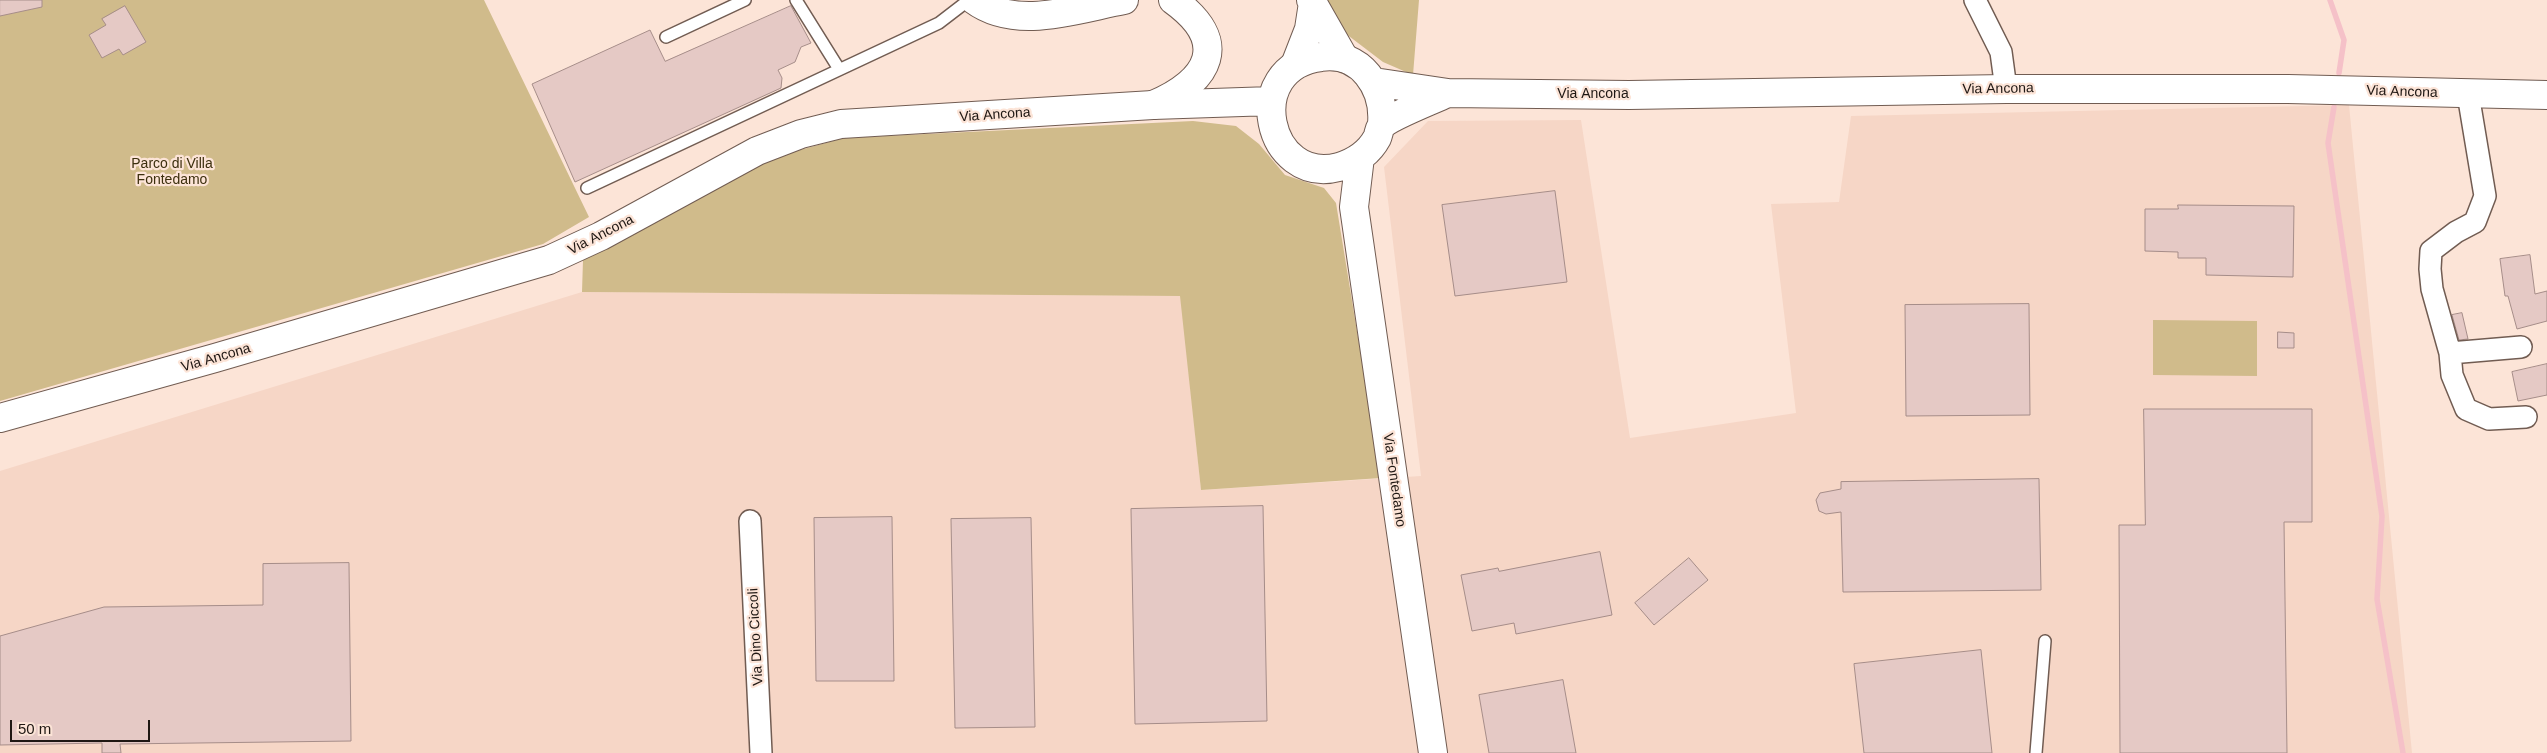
<!DOCTYPE html>
<style>
body{margin:0}
#map{position:relative;width:2547px;height:753px;overflow:hidden;background:#fce4d7;font-family:Helvetica,sans-serif}
canvas{display:block}
.scale{position:absolute;left:10px;top:720px;width:140px;height:22px;box-sizing:border-box;border:2px solid #1f1713;border-top:0;padding-left:6px;font-size:15px;line-height:18px;white-space:nowrap;color:#1f1713;-webkit-text-stroke:4px #fce4d7;paint-order:stroke}
</style>
<div id="map">
<canvas width="2547" height="753"></canvas>
<div class="scale">50 m</div>
</div>
<script>
const context = document.querySelector('canvas').getContext('2d');
context.lineJoin = 'round';
function fillPath(path, color) { context.fillStyle = color; context.fill(path, 'evenodd'); }
function stroke(path, color, width, dash) { context.strokeStyle = color; context.lineWidth = width; context.lineCap = dash ? 'butt' : 'round'; context.setLineDash(dash || []); context.stroke(path); }
function drawText(font, color, halo, rows, align = 'center') {
  context.font = font + ' Helvetica,sans-serif'; context.lineWidth = 4.5; context.setLineDash([]); context.textBaseline = 'middle'; context.strokeStyle = halo; context.fillStyle = color; for (const [text, x, y, turn = 0] of rows) {
    context.save(); context.translate(x, y); context.rotate((+turn || 0) * Math.PI / 180); context.textAlign = isNaN(turn) ? turn : align; if (halo) context.strokeText(text, 0, 0); context.fillText(text, 0, 0); context.restore();
  }
}
fillPath(new Path2D(`
 M2349 105 2412 753H0V471L582 292 1181 296 1201 490 1421 476 1384 167 1428 121 1581 120 1630 438 1796 413 1771 204 1839 202 1851 116Z`), '#f6d6c6');
fillPath(new Path2D(`
 M0 0H484L589 217 543 244 0 401Z
 M1323 0H1419L1413 75 1383 62 1337 27Z
 M1193 121 1236 126 1259 144 1285 175 1324 188 1336 203 1381 478 1201 490 1180 296 582 292 583 260 778 156 844 138Z
 M2153 320 2257 321V376L2153 375Z`), '#d0bb8b');
stroke(new Path2D(`
 M2330 0 2344 40 2339 73
 M2334 107 2328 143 2382 516 2377 599 2403 753`), '#f5c1c8', 5.5);
const building = new Path2D(`
 M0 0H42V7L0 16Z
 M125 6 146 42 123 55 119 49 102 58 89 35 106 25 102 19Z
 M791 6 811 43 801 47 795 62 778 70 782 78 781 88 575 182 532 84 650 30 665 61Z
 M1555 191 1567 282 1455 296 1442 205Z
 M2178 205 2294 206 2293 277 2206 275V258H2178V252L2145 251V209H2178Z
 M2530 255 2535 294 2547 291V321L2517 329 2508 296H2505L2500 259Z
 M2029 304 2030 415 1906 416 1905 305Z
 M2462 313 2468 339 2459 340 2452 315Z
 M2278 332 2294 333V348H2278Z
 M2547 364V395L2518 401 2512 372Z
 M2144 409H2312V522H2284L2287 753H2120L2119 525H2145Z
 M2039 479 2041 590 1843 592 1841 512 1826 514 1819 511 1816 500 1820 493 1841 489V482Z
 M1263 506 1267 721 1135 724 1131 509Z
 M892 517 894 681H816L814 518Z
 M1031 518 1035 727 955 728 951 519Z
 M1600 552 1612 615 1516 634 1514 623 1472 631 1461 575 1498 568 1499 571Z
 M1689 558 1708 580 1654 625 1635 603Z
 M349 563 351 741 120 744 121 753H102V743L0 745V636L104 607 263 605V564Z
 M1981 650 1992 753H1864L1854 664Z
 M1563 680 1576 753H1489L1479 695Z`);
fillPath(building, '#e5c9c5');
stroke(building, '#a68d89', 1);
const service = new Path2D(`
 M796 0 839 69
 M666 37 745 0
 M587 188 939 23 969 0
 M2036 753 2045 641`);
const minor = new Path2D(`
 M1975 0 2001 52 2006 89
 M2468 94 2485 196 2475 222 2456 232 2431 251 2430 269 2432 289 2450 353 2452 375 2466 409 2489 419 2526 417
 M2450 353 2521 347
 M750 521 761 753`);
const tertiary = new Path2D(`
 M974 0C1016 31 1076 9 1124 0
 M1311 0 1344 58
 M1295 65 1309 29 1313 3
 M1153 105C1210 81 1231 42 1173 0`);
const secondary = new Path2D(`
 M1374 82 1448 93 1629 95 2006 89H2288L2547 95
 M1382 124C1385 88 1361 51 1321 57 1240 67 1267 186 1339 167 1355 162 1369 153 1377 138 1379 134 1379 127 1383 124 1392 116 1434 99 1448 93
 M1360 157 1354 207 1433 753
 M0 418 215 358 549 260 601 236 757 151 801 134 841 124 1153 105 1272 101`);
stroke(service, '#715c52', 14);
stroke(minor, '#715c52', 24);
stroke(tertiary, '#715c52', 30);
stroke(secondary, '#715c52', 30);
stroke(service, '#fff', 11);
stroke(minor, '#fff', 21);
stroke(tertiary, '#fff', 28);
stroke(secondary, '#fff', 28);
drawText('14px', '#1f1713', '#fce4d7', [
 ["Via Ancona",1998,89,-1],
 ["Via Ancona",2402,92,2],
 ["Via Ancona",1593,94],
 ["Via Ancona",995,115,-4],
 ["Via Ancona",601,235,-27],
 ["Via Ancona",216,358,-16],
 ["Via Fontedamo",1394,480,82],
 ["Via Dino Ciccoli",756,637,-93]
]);
drawText('14px', '#3c2f0e', '#fce4d7', [
 ["Parco di Villa",172,164],
 ["Fontedamo",172,180]
]);
</script>
